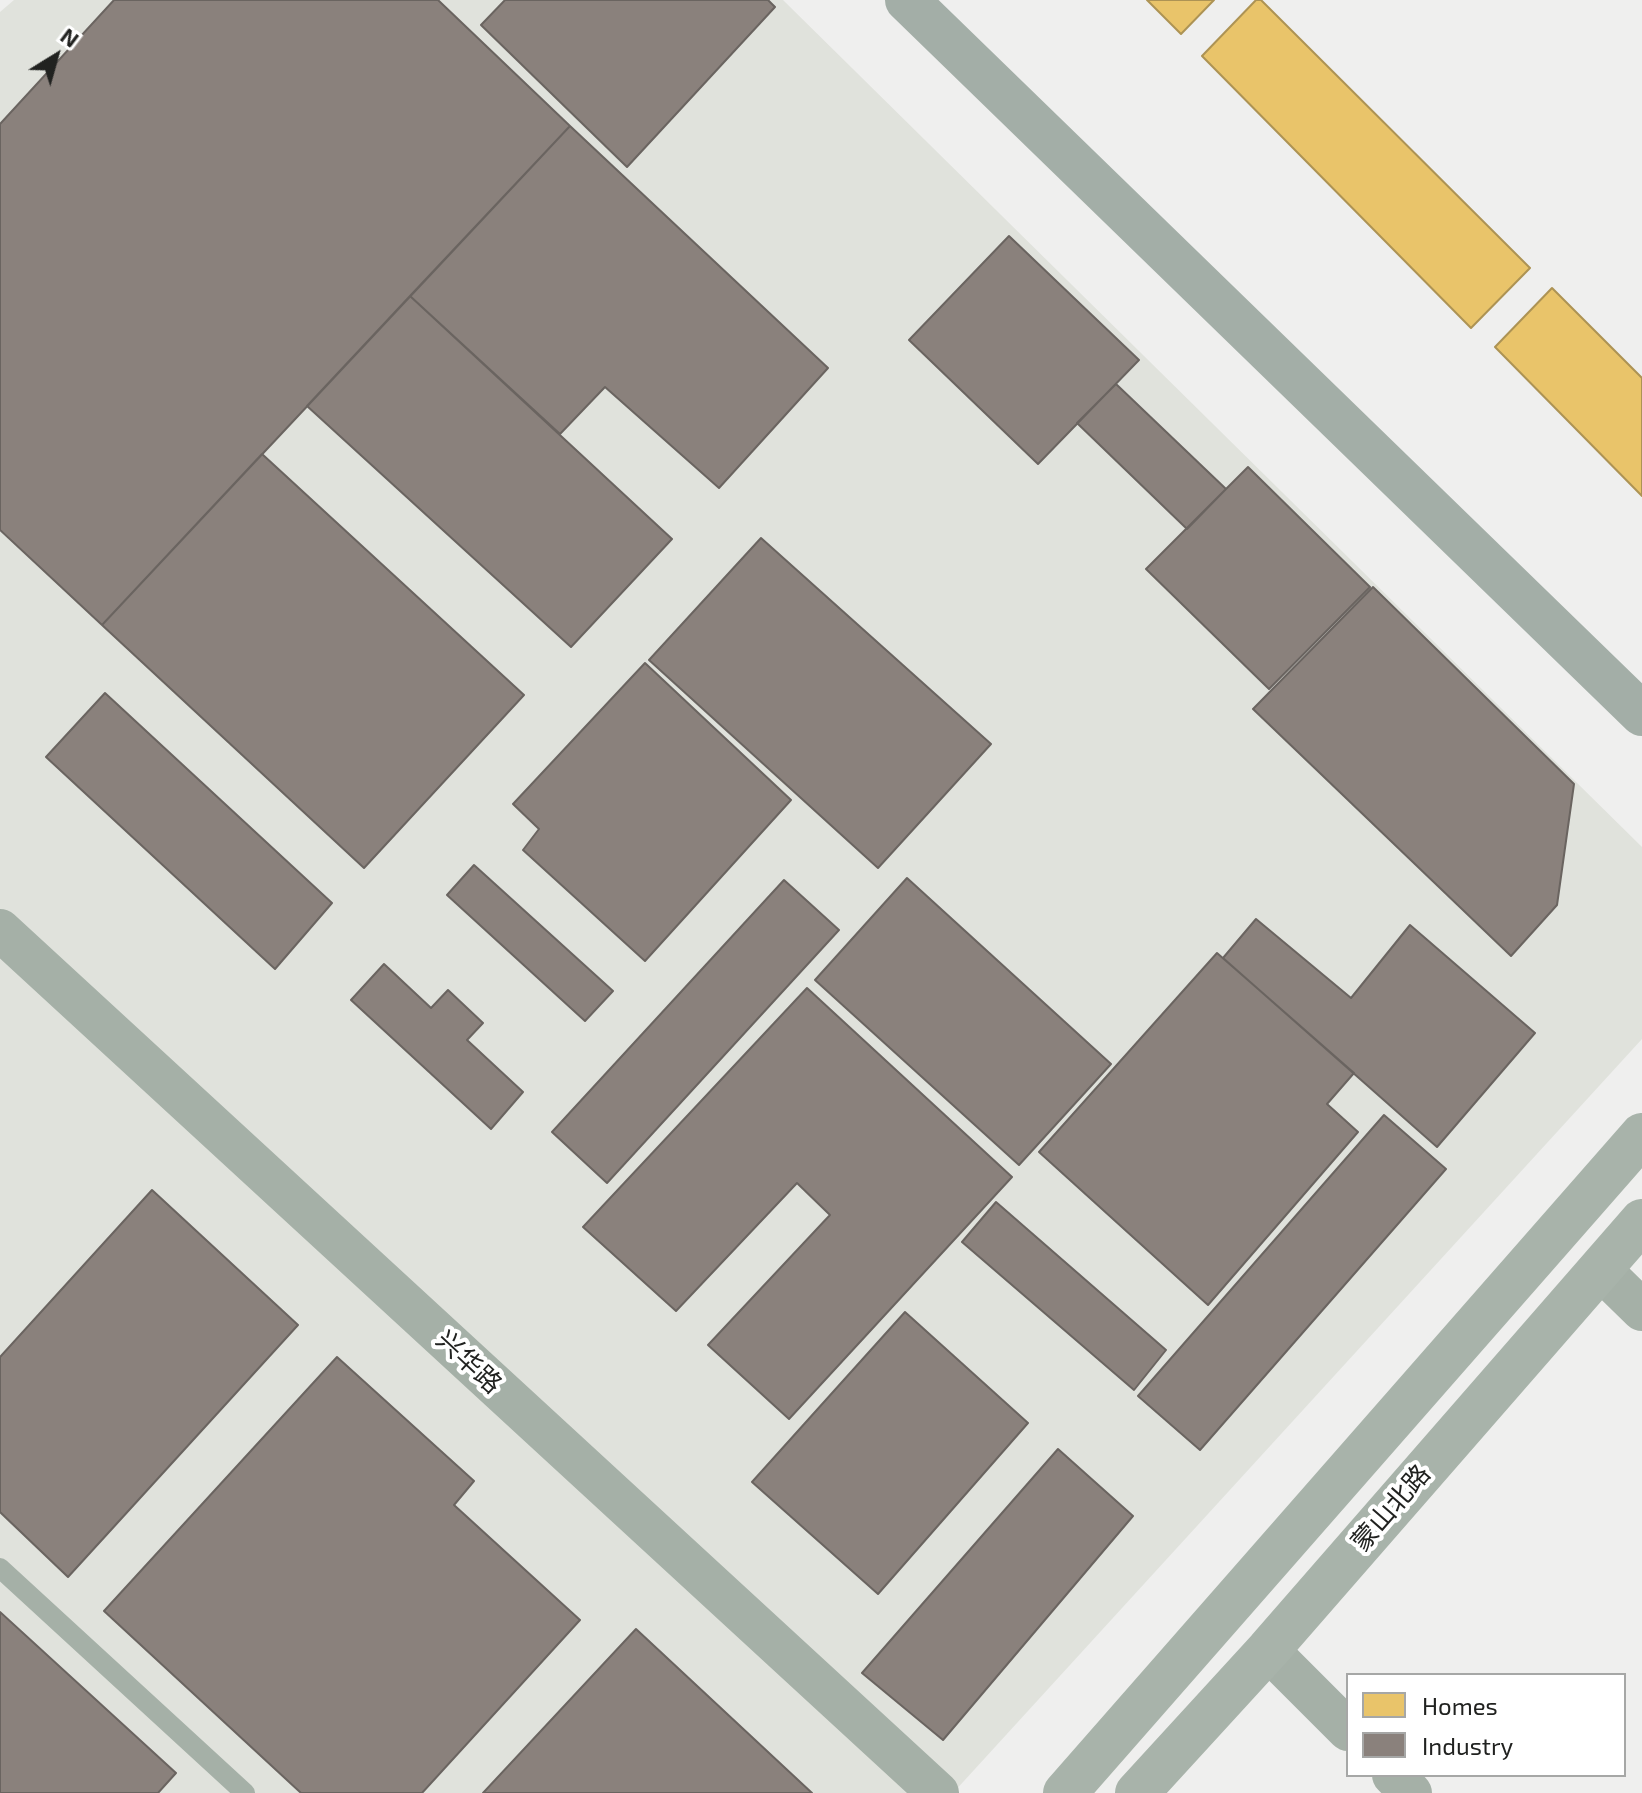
<!DOCTYPE html>
<meta charset="utf-8">
<style>
body{margin:0}
#map{position:relative;width:1642px;height:1793px;overflow:hidden;background:#efefee;font-family:"Exo 2",sans-serif}
canvas{display:block}
.legend{position:absolute;left:1346px;top:1673px;width:280px;height:104px;box-sizing:border-box;background:#fff;border:2px solid #a6a7a6;margin:0;padding:10px 14px;list-style:none;font-size:24px;color:#212220}
.legend li{display:flex;align-items:center;gap:16px;height:40px}
.legend b{width:40px;border:2px solid #a6a7a6}
.north{position:absolute;left:16px;top:16px;width:80px;height:80px;-webkit-text-stroke:6px #fff;paint-order:stroke;rotate:37deg;font-size:22px;font-weight:700;line-height:32px;text-align:center;color:#212220}
.north::after{content:'';display:block;margin:auto;width:28px;height:36px;background:#212220;clip-path:polygon(50% 0,100% 100%,50% 72%,0 100%)}
</style>
<div id="map">
<canvas width="1642" height="1793"></canvas>
<ul class="legend">
<li><b style="height:22px;background:#e9c46a"></b>Homes</li>
<li><b style="height:22px;background:#8a817c"></b>Industry</li>
</ul>
<div class="north">N</div>
</div>
<script>
const context = document.querySelector('canvas').getContext('2d');
context.lineJoin = 'round';
function fillPath(path, color) { context.fillStyle = color; context.fill(path, 'evenodd'); }
function stroke(path, color, width, dash) { context.strokeStyle = color; context.lineWidth = width; context.lineCap = dash ? 'butt' : 'round'; context.setLineDash(dash || []); context.stroke(path); }
function drawText(font, color, halo, rows, align = 'center') {
  context.font = font + ' "Exo 2","Noto Sans SC",sans-serif'; context.lineWidth = 8; context.setLineDash([]); context.textBaseline = 'middle'; context.strokeStyle = halo; context.fillStyle = color; for (const [text, x, y, turn = 0] of rows) {
    context.save(); context.translate(x, y); context.rotate((+turn || 0) * Math.PI / 180); context.textAlign = isNaN(turn) ? turn : align; if (halo) context.strokeText(text, 0, 0); context.fillText(text, 0, 0); context.restore();
  }
}
fillPath(new Path2D(`
 M14 0H783L1642 847V1039L953 1793H0V12Z`), '#e0e2dc');
const homes = new Path2D(`
 M1147 0H1214L1181 34Z
 M1256 0H1261L1530 268 1471 328 1202 56Z
 M1552 288 1642 378V496L1495 347Z`);
fillPath(homes, '#e9c46a');
stroke(homes, '#ad9354', 2);
const industry = new Path2D(`
 M114 0H438L570 126 102 625 0 530V124Z
 M505 0H768L775 7 627 167 481 25Z
 M570 126 828 368 719 488 605 387 560 434 410 296Z
 M1009 236 1139 360 1038 464 909 340Z
 M410 296 672 539 571 647 307 406Z
 M1116 384 1226 489 1187 529 1077 423Z
 M262 454 524 695 364 868 102 625Z
 M1248 467 1370 587 1269 689 1146 569Z
 M761 538 991 744 878 868 649 660Z
 M1373 587 1574 784 1557 905 1511 956 1253 709Z
 M645 663 791 800 645 961 523 850 539 829 513 804Z
 M105 693 332 903 275 969 46 757Z
 M474 865 613 991 585 1021 447 895Z
 M907 878 1111 1064 1019 1165 815 980Z
 M784 880 839 930 607 1183 552 1132Z
 M1256 919 1351 998 1410 925 1535 1033 1437 1147 1223 958Z
 M1217 953 1354 1073 1327 1104 1358 1132 1208 1305 1039 1152Z
 M384 964 431 1008 448 990 483 1023 467 1040 523 1092 491 1129 351 1000Z
 M807 988 1012 1177 789 1419 708 1345 830 1215 797 1183 676 1311 583 1227Z
 M1384 1115 1446 1169 1200 1450 1138 1396Z
 M152 1190 298 1325 68 1577 0 1512V1357Z
 M996 1202 1166 1350 1134 1390 962 1242Z
 M905 1312 1028 1423 878 1594 752 1482Z
 M337 1357 474 1481 454 1505 580 1620 422 1793H301L104 1611Z
 M1058 1449 1133 1516 943 1740 862 1673Z
 M0 1612 176 1773 158 1793H0Z
 M636 1629 812 1793H483Z`);
fillPath(industry, '#8a817c');
stroke(industry, '#6a6460', 2);
stroke(new Path2D(`
 M0 1568 245 1793`), '#a5b0a7', 20);
stroke(new Path2D(`
 M0 930 938 1793
 M1600 1269 1642 1310
 M1268 1650 1348 1730
 M1393 1775 1411 1793`), '#a5b0a7', 42);
stroke(new Path2D(`
 M907 0 1642 714`), '#a3aea7', 44);
stroke(new Path2D(`
 M1065 1793 1642 1135
 M1137 1793 1268 1650 1642 1221`), '#a8b3aa', 44);
drawText('26px', '#212220', '#fff', [
 ["兴华路",469,1362,43],
 ["蒙山北路",1391,1508,-49]
]);
</script>
